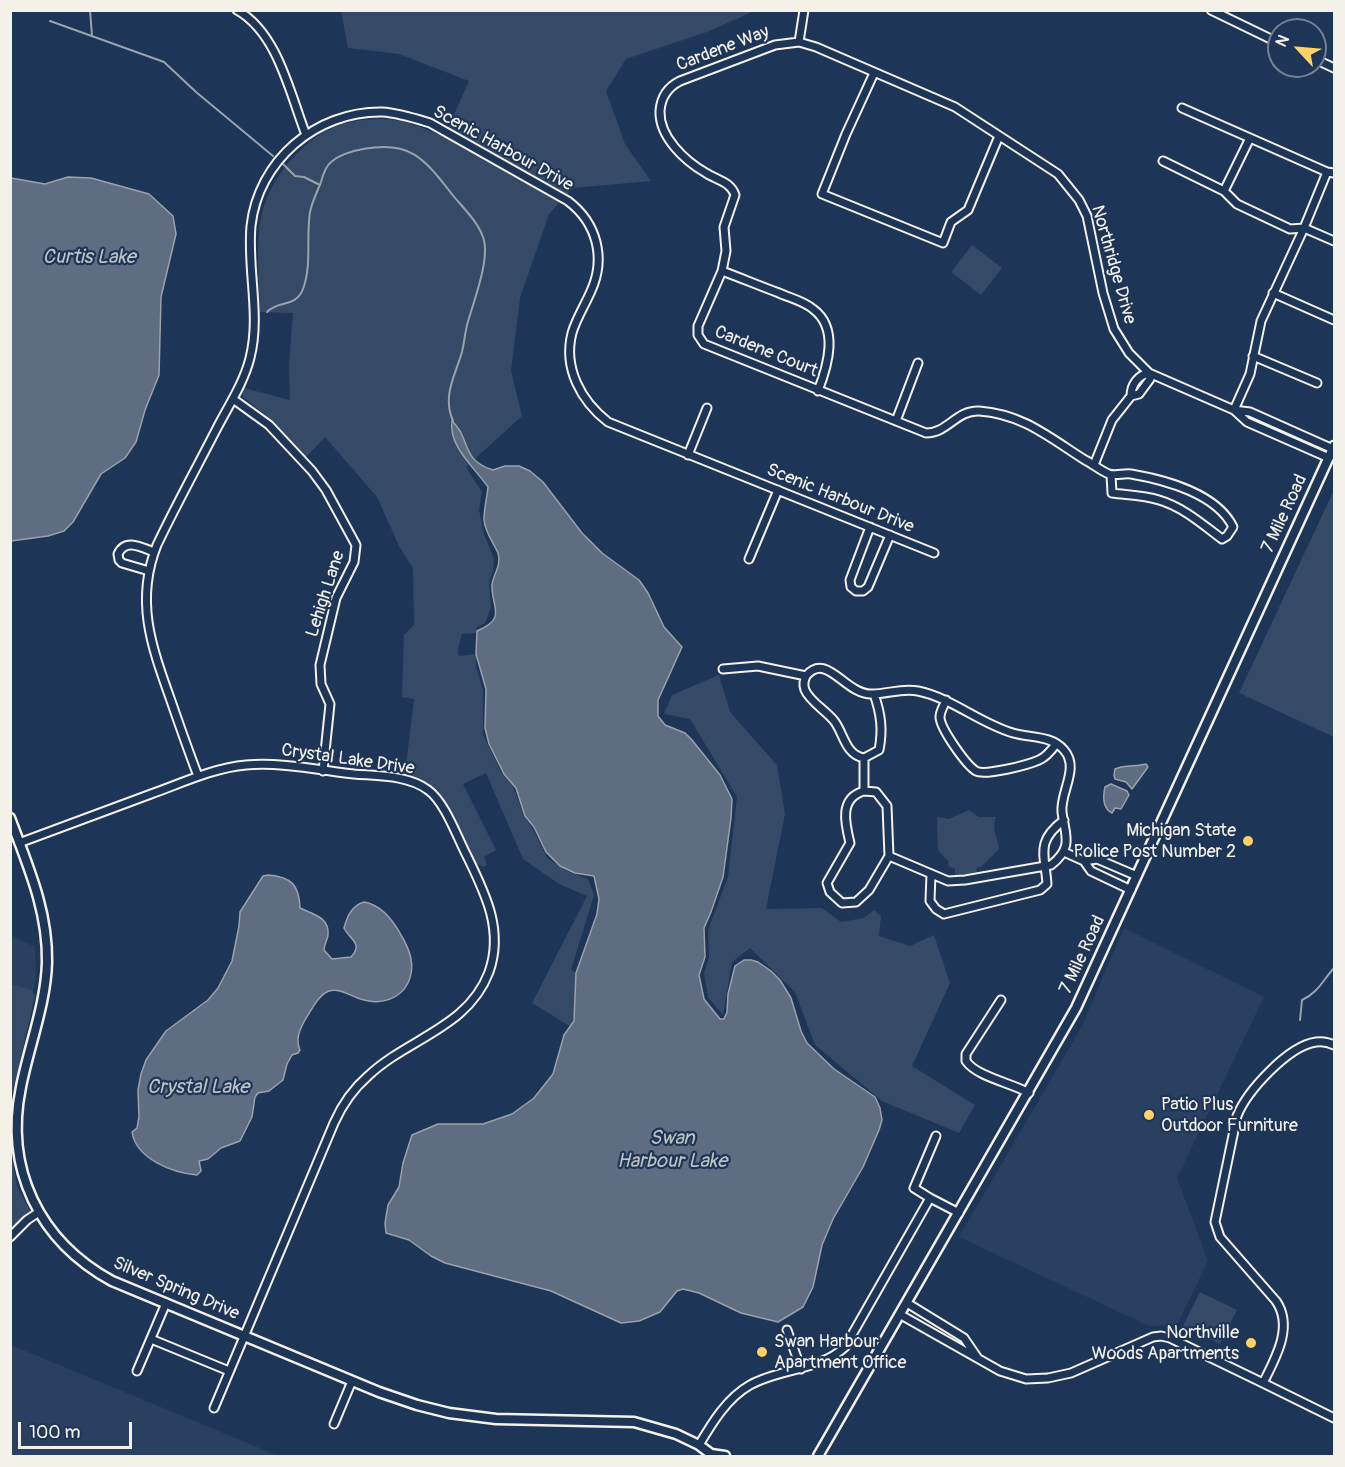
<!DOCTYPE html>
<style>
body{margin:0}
#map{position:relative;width:1345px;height:1467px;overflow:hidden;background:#1d3557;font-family:Pangolin,sans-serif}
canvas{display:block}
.frame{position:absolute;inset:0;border:12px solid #f4f1e8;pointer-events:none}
.north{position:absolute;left:1267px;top:18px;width:60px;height:60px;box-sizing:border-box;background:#1d3557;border:2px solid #738091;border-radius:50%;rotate:296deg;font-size:16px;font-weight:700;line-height:24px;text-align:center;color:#f4f1e8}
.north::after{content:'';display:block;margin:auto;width:21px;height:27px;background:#ffd166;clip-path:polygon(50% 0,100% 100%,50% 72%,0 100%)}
.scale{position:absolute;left:18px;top:1422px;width:114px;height:27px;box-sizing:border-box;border:3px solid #f4f1e8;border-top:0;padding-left:8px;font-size:18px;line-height:21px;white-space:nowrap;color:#f4f1e8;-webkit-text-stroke:4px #1d3557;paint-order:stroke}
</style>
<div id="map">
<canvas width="1345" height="1467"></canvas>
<div class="frame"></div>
<div class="north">N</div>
<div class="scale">100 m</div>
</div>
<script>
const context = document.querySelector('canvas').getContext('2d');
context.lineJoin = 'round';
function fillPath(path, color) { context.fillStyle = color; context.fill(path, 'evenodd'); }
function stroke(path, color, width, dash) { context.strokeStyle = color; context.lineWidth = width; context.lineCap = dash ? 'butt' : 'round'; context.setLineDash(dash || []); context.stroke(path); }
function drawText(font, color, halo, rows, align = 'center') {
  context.font = font + ' Pangolin,sans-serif'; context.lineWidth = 4.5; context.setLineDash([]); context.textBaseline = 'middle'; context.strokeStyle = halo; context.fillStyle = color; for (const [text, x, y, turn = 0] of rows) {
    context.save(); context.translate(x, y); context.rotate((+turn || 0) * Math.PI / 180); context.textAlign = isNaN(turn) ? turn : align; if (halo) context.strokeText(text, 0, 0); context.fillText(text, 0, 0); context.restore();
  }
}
fillPath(new Path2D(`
 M1124 928 1264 997 1177 1178 1208 1261 1177 1325 1149 1326 959 1237 1082 1026Z
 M11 935 35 947 36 979 11 1085Z
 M10 1345H11L279 1456H11Z`), '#2a4060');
fillPath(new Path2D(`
 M341 11H754L707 32 626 59 606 91 625 144 651 181 573 188 549 214 520 298 511 371 522 416 466 467 482 492 479 510 484 534 494 559 493 571 489 582 491 608 485 623 476 628 477 633 462 634 458 649V655L461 656 476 654V667L483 690V735L501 772 513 786 524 817 532 827 547 858 567 871 588 879 594 895 571 970 576 973 575 1012 571 1027 532 1003 587 896 559 884 523 859 486 773 463 784 496 850 484 857 487 865 483 867 476 863 439 793 420 778 405 774 414 699 402 697 404 635 414 625 413 568 400 548 377 497 325 437 306 457 264 414 242 396 244 388 290 400 289 366 293 313 260 312C259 285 257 257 259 230 263 188 293 148 330 129 346 121 365 119 383 119 404 119 425 129 444 137L469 81 399 54 348 48Z
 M972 245 1002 268 981 295 951 272Z
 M1334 490V737L1239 693Z
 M719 675 730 712 777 765 785 814 766 909 822 908 841 922 864 918 874 910 881 916 879 936 910 946 934 935 950 983 912 1066 975 1105 959 1133 882 1101 815 1045 795 992 750 948 732 962 723 1015 708 997 704 973 709 957 708 930 728 877 737 797 690 719 664 714 672 695Z
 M969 810 979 817H996C991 829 998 838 999 849L981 867 976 868 977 872 955 876V868L949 867 948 861 938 850 937 817 949 819Z
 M11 984 32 990 35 996 11 1099Z
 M11 1159 13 1163 17 1186 30 1211 11 1231Z
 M1200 1292 1237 1310 1220 1344 1183 1326Z`), '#354a67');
const water = new Path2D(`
 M68 177 91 178 149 194 173 216 176 234 161 297 159 375 145 410 136 442 125 458 101 474 73 522 64 531 48 536 11 541V178L45 184Z
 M452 421C471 438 460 460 493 470L505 466H519L530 471 543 482 582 533 602 553 639 580 648 593 664 627 682 647 658 700V716L665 725 685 733 692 740 720 775 732 799 731 818 723 877 711 912 704 928 705 957 699 975 704 999 720 1019H724L727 1012 728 994 735 966 744 960H751L758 962 771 971 780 980 791 998 801 1031 807 1043 834 1069 875 1097 880 1108 882 1120 879 1130 863 1167 833 1219 822 1245 813 1287 803 1307 778 1322 741 1313 699 1293 683 1289 677 1291 660 1312 639 1321 621 1323 551 1291 445 1263 431 1256 409 1240 386 1233 385 1223 388 1205 399 1187 403 1163 412 1135 438 1124H483L512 1114 534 1098 553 1074 564 1035 574 1021 576 973 597 914 599 899 594 876 575 873 560 866 546 852 534 827 525 816 516 788 504 774 489 744 485 728 486 689 476 654 477 631C508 618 491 607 492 585 493 574 502 566 498 553 493 542 485 532 484 520 484 508 487 498 488 487 475 468 448 446 452 421Z
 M1146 764 1148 767 1132 789 1126 782 1115 779 1114 775 1115 769C1126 764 1135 767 1146 764Z
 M1111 784 1127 791 1129 795 1121 809 1115 808 1112 813C1102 808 1103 796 1105 787Z
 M268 875C292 877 299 885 300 908 312 914 330 917 328 935 328 939 324 944 324 950L332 959 351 957C364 943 349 939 344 928 347 917 351 906 364 902 381 905 393 920 401 935 410 950 416 966 408 983 400 999 381 1005 364 1000 353 998 340 987 329 991 318 995 311 1011 305 1020 300 1029 295 1039 300 1050L298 1053 292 1055 287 1064 283 1080 269 1091 258 1093 255 1097 252 1117 240 1141 221 1148 208 1159 199 1161 201 1171 197 1175C173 1173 136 1159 132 1132L137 1128 139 1117 138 1090 141 1074 146 1060 166 1031 208 1000 218 988 232 961 239 926 240 912 263 876Z`);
fillPath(water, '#5e6d82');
stroke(water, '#9aa2ab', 1.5);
stroke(new Path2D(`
 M90 10 92 36
 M50 21 164 62 196 92 273 156
 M283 164 295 176 304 177 320 185
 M267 312C277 300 296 308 303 289 312 265 306 236 310 212 312 202 317 192 321 182 323 175 325 167 331 162 346 149 382 144 401 149 422 154 438 176 451 193 461 206 477 220 483 237 491 258 473 303 467 325 465 334 464 343 462 352 455 376 442 396 453 421
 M1300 1020 1302 1000C1318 993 1323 980 1334 968`), '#9aa2ab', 2);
const minor = new Path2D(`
 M237 10C278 33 290 94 306 135
 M1211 10 1279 43
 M799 42 804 10
 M1315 59 1334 68
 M874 73 846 134 822 194 943 243 951 222 968 210 999 136
 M1182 108 1327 172 1334 173
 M1163 161 1224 191 1237 204 1290 229 1304 228 1334 241
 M1224 191 1250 138
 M722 271C741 278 760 286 779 293 790 298 804 301 813 309 839 328 828 365 818 391
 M1273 293 1334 320
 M1253 356 1317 383
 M233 399 269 425 312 471 326 490 356 545 354 562 336 598 320 665 321 684 330 704 323 771
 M1234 410 1250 374 1261 321 1304 228 1327 172
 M1234 410 1247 422 1329 458
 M896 421 918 363
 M688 455 707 408
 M1094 465 1112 420 1131 396 1139 394 1150 379 1149 373C1138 375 1131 385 1131 396
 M1111 475 1112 493C1127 495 1144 495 1159 500 1183 507 1202 524 1222 539L1227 536 1233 527C1217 494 1166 480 1131 474 1124 473 1116 476 1109 474 1101 471 1093 464 1085 460 1050 438 1023 414 979 411 956 410 948 433 926 433L704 344 698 335V326L722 271 726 251 724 227 735 195C731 182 717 180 706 173 685 161 659 137 660 111 661 97 668 87 680 81L775 45 799 42 816 47 955 107 1058 174 1079 200 1087 216 1103 293 1114 329 1129 353 1149 373 1234 410 1250 412 1333 449
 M870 527 850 580 851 587 856 591H863L868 587 890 535
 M749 559 778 490
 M149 571 122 563 119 560 118 554C125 538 141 547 154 552
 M723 669 758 666 806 676
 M806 676C827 651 845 695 872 694 888 694 901 688 918 691 952 698 979 723 1013 733 1030 738 1051 735 1064 750 1080 768 1060 792 1062 812 1065 835 1074 847 1051 865L965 880 948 881 889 856
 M806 676C804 681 803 684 805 690 810 702 827 711 835 722 844 735 846 755 864 758
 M946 700C944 706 940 711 940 717 940 728 966 765 976 771 985 776 1028 765 1039 760 1046 757 1051 751 1056 744
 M864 758V791C839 798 845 823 850 843L827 883 830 892 842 903 856 902 869 890 889 856
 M864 758 879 750C883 730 881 714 874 694
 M198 776C188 750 179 724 170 698 151 645 135 600 157 545 176 505 197 467 217 428 229 405 244 382 250 358 261 315 247 270 251 226 258 161 316 111 382 112 399 113 414 118 430 123L568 201C597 223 606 258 591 291 585 305 576 319 572 333 563 368 581 401 608 422L934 553
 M864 791 876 792 887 806 889 856
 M19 843C63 827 107 810 151 794 182 783 213 768 246 765 281 762 319 770 354 774 378 776 408 775 428 790 445 802 457 837 467 856 485 893 504 930 489 972 468 1028 408 1038 368 1076 353 1089 342 1105 334 1123L214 1408
 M1064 852 1084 861 1091 871 1131 890
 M1084 861 1097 859 1137 876
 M931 874 930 901 936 909 944 914 1040 890 1047 884C1045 854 1035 842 1064 820
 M1001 1000 966 1054V1061C977 1077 1012 1083 1029 1093
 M1334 1045C1328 1042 1323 1041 1316 1042 1288 1046 1247 1091 1237 1116L1215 1222 1220 1237 1276 1301C1294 1327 1275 1359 1263 1383L1334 1418
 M930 1198 914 1188 936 1136
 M10 1237 27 1220 39 1212
 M907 1303 964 1338 977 1357
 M901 1315 1000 1371 1026 1379 1048 1378 1071 1373 1153 1337 1161 1336 1170 1338 1263 1383
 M787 1330 801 1369
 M151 1339 229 1371
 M137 1371 166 1303
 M334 1424 352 1381
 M699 1445C712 1423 727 1398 750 1385 780 1368 819 1371 845 1347L930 1198 959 1213`);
const tertiary = new Path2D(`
 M10 818C28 866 48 911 47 962 46 1004 29 1046 21 1087 4 1169 39 1241 112 1281L379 1392 417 1405 449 1413 496 1419 634 1422 676 1434 699 1445 711 1454 725 1456
 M818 1456 1076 1008 1334 446`);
stroke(minor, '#f4f1e8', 11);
stroke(tertiary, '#f4f1e8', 13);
stroke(minor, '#1d3557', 7);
stroke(tertiary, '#1d3557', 8);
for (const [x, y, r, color] of [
 [1248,841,6,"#ffd166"],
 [1149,1115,6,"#ffd166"],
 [1251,1343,6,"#ffd166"],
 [762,1352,6,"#ffd166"]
]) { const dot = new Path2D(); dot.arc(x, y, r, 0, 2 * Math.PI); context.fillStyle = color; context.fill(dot); stroke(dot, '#1d3557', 2); }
drawText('18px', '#f4f1e8', '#1d3557', [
 ["Cardene Way",723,49,-21],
 ["Scenic Harbour Drive",503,149,29],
 ["Northridge Drive",1113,265,74],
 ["Cardene Court",766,352,22],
 ["Scenic Harbour Drive",840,499,22],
 ["7 Mile Road",1285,514,-65],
 ["Lehigh Lane",326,594,-72],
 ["Crystal Lake Drive",348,760,8],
 ["7 Mile Road",1083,955,-65],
 ["Silver Spring Drive",176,1289,23]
]);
drawText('18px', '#f4f1e8', '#1d3557', [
 ["Michigan State",1236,831],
 ["Police Post Number 2",1236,852],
 ["Patio Plus",1161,1105,"left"],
 ["Outdoor Furniture",1161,1126,"left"],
 ["Northville",1239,1333],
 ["Woods Apartments",1239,1354],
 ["Swan Harbour",774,1342,"left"],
 ["Apartment Office",774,1363,"left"]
], 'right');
drawText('italic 20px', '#c0c3c4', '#1d3557', [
 ["Curtis Lake",89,258],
 ["Crystal Lake",198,1088],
 ["Swan",672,1139],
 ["Harbour Lake",672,1162]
]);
</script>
